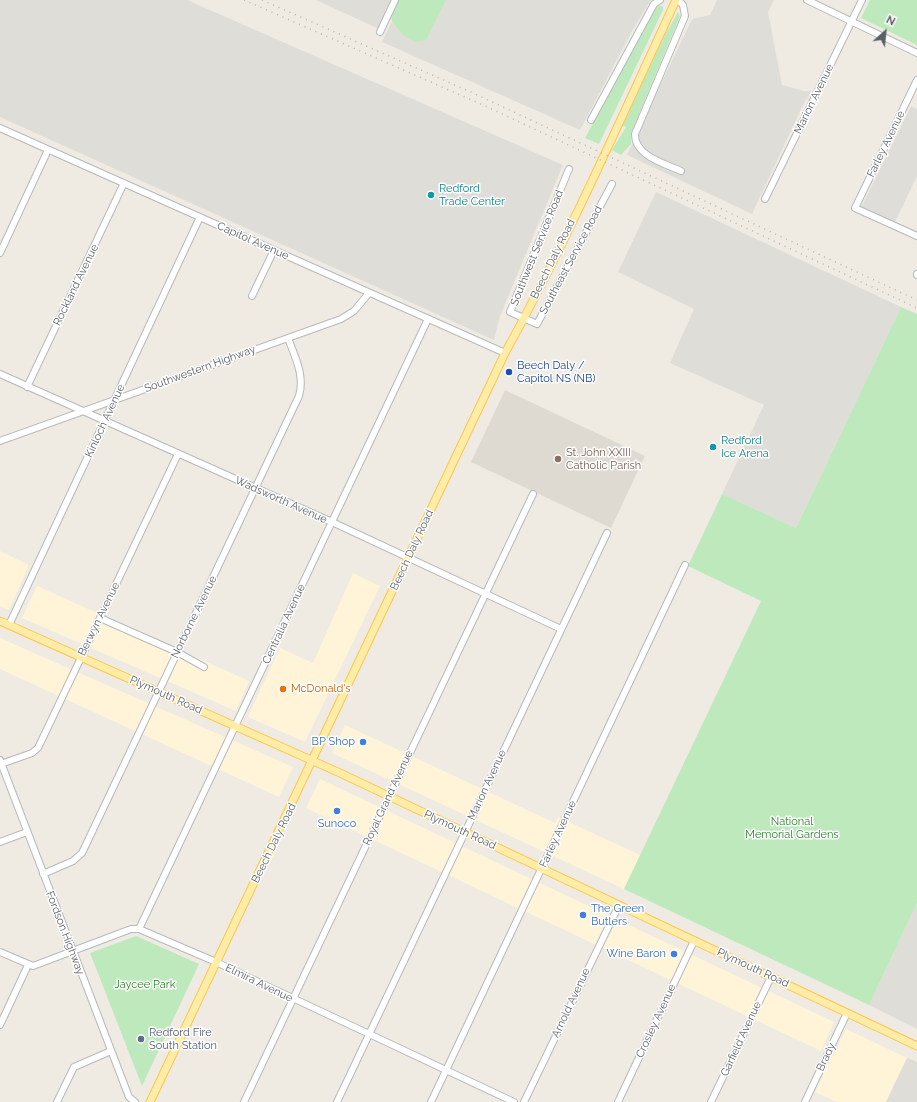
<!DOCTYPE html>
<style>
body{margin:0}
#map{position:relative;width:917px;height:1102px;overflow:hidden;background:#efebe2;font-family:Raleway,sans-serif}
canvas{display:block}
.north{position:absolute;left:865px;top:12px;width:40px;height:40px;-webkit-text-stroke:3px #fff;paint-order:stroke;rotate:27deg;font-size:11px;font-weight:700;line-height:16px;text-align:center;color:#5a5f64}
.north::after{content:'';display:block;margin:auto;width:14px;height:18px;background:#5a5f64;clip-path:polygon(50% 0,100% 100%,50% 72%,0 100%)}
</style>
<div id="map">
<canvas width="917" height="1102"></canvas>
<div class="north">N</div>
</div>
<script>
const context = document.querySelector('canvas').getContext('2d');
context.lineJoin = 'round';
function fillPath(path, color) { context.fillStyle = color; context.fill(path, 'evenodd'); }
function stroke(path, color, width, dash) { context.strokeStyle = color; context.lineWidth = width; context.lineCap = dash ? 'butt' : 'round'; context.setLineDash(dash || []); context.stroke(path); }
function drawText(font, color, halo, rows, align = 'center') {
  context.font = font + ' Raleway,sans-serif'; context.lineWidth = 3; context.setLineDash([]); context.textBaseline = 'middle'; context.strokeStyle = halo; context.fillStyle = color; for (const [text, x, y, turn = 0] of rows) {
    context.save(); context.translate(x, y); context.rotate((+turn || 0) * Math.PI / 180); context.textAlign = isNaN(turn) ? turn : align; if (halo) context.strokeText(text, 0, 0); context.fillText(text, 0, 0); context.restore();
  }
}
fillPath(new Path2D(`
 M0 551 29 565 9 610 0 606Z
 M353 573 380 586 305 742 248 717 280 648 313 663Z
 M37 586 249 681 236 711 22 618Z
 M0 638 293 767 279 797 0 669Z
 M345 725 555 823 558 817 640 855 624 889 332 753Z
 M320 779 834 1022 821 1051 306 808Z
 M846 1029 907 1058 886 1102H837L815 1092Z`), '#fff4d7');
fillPath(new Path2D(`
 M0 0H187L563 165 500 316 494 340 0 117Z
 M316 0H392L379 29Z
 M402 0H651L632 31 580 130 382 42Z
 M717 0H774L768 12 782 85 804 91H812L803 105 752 214 627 155 692 19 710 15Z
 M911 106 917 109V176L894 224 861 208Z
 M656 192 901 307 796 528 722 494 764 405 670 363 694 309 618 272Z
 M917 903V1029L869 1005Z
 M907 1058 917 1062V1102H886Z`), '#dfddd7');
fillPath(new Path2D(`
 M505 390 645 456 611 528 471 462Z`), '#dedad1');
fillPath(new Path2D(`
 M397 0H446L426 40 417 42 404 36 392 21 391 15Z
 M870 0H917V45L861 18Z
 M661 5 663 7V10L599 144 585 138 656 8Z
 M678 12 680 16 631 133V144L621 155 612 150 626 127 622 125 666 33Z
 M901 307 917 314V903L869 1005 624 889 761 601 688 566 722 494 796 528Z
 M136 936 199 964 142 1086 90 953Z`), '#bee9bc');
const minor = new Path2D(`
 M678 0 683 5 685 16 635 134C634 156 666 164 681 171
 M807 0 917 53
 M380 32 395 0
 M917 80 855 208 917 236
 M591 120 654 4 660 0
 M0 128 505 353
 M569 169 510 312 537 324 612 184
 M765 199 862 0
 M0 253 48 150
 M917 275V274
 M252 296 274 250
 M0 374 332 522 561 629
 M27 387 124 183
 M0 441 341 319 354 311 369 293
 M100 618 177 652 204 667
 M9 625 200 217
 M0 760 129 1097 135 1102
 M1 764 32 753 38 748 178 454
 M0 842 27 832
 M43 874 73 861 82 853 299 396C305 376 295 357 288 338
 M139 929 428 319
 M0 952 33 966 131 929H139L216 962 514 1102
 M0 1025 28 965
 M57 1102 74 1067 111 1051
 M244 1102 533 494
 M337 1102 607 533
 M431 1102 685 565
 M524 1102 619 905
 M618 1102 694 941
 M711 1102 771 977
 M805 1102 847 1013`);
const major = new Path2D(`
 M0 621 340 773 917 1046
 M150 1102 505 353C568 239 621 118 676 0`);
stroke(minor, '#b5b9be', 8);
stroke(major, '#fec54c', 9);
stroke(minor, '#fff', 6);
stroke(major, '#ffeda7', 7);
stroke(new Path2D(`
 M244 0 483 105 917 308
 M262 0 473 93 917 300`), '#b4b5b5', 1.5, [1, 5]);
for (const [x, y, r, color] of [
 [431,195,4,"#0f9aa8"],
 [509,372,4,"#1a4fb4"],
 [713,447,4,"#0f9aa8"],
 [558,459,4,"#8d6e63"],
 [283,689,4,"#e8710a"],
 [363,742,4,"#3f7fe0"],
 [337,811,4,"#3f7fe0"],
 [583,915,4,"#3f7fe0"],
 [674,954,4,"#3f7fe0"],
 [141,1039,4,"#5c6f8a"]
]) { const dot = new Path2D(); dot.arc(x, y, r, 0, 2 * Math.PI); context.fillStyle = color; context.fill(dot); stroke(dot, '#fff', 1.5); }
drawText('11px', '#5a5f64', '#fff', [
 ["Marion Avenue",814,99,-64],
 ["Farley Avenue",886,144,-64],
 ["Capitol Avenue",253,241,24],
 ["Southwest Service Road",537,248,-68],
 ["Beech Daly Road",553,259,-64],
 ["Southeast Service Road",571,260,-62],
 ["Rockland Avenue",76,285,-64],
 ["Southwestern Highway",200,369,-20],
 ["Kinloch Avenue",105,421,-65],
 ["Wadsworth Avenue",281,500,24],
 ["Beech Daly Road",412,550,-65],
 ["Norborne Avenue",194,617,-64],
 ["Berwyn Avenue",99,619,-64],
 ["Centralia Avenue",284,624,-65],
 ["Plymouth Road",166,695,24],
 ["Marion Avenue",487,785,-65],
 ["Royal Grand Avenue",388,798,-65],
 ["Plymouth Road",460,830,25],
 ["Farley Avenue",558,834,-65],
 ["Beech Daly Road",274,843,-64],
 ["Fordson Highway",65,933,69],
 ["Plymouth Road",753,968,25],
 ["Elmira Avenue",259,983,26],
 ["Arnold Avenue",571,1003,-65],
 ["Crosley Avenue",656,1021,-65],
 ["Garfield Avenue",741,1039,-65],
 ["Brady",826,1057,-65]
]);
drawText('11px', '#0d838f', '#fff', [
 ["Redford",439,189],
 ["Trade Center",439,202],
 ["Redford",721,441],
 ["Ice Arena",721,454]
], 'left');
drawText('11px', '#164399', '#fff', [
 ["Beech Daly /",517,366],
 ["Capitol NS (NB)",517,379]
], 'left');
drawText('11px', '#785e54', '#fff', [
 ["St. John XXIII",566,453],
 ["Catholic Parish",566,466]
], 'left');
drawText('11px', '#c56008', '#fff', [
 ["McDonald's",291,689]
], 'left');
drawText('11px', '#366cbe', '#fff', [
 ["BP Shop",355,742],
 ["Sunoco",337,824,"center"],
 ["The Green",591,909,"left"],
 ["Butlers",591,922,"left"],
 ["Wine Baron",666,954]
], 'right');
drawText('11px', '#2c822c', '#fff', [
 ["National",792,822],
 ["Memorial Gardens",792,835],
 ["Jaycee Park",145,985]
]);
drawText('11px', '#4e5e75', '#fff', [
 ["Redford Fire",149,1033],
 ["South Station",149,1046]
], 'left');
</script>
